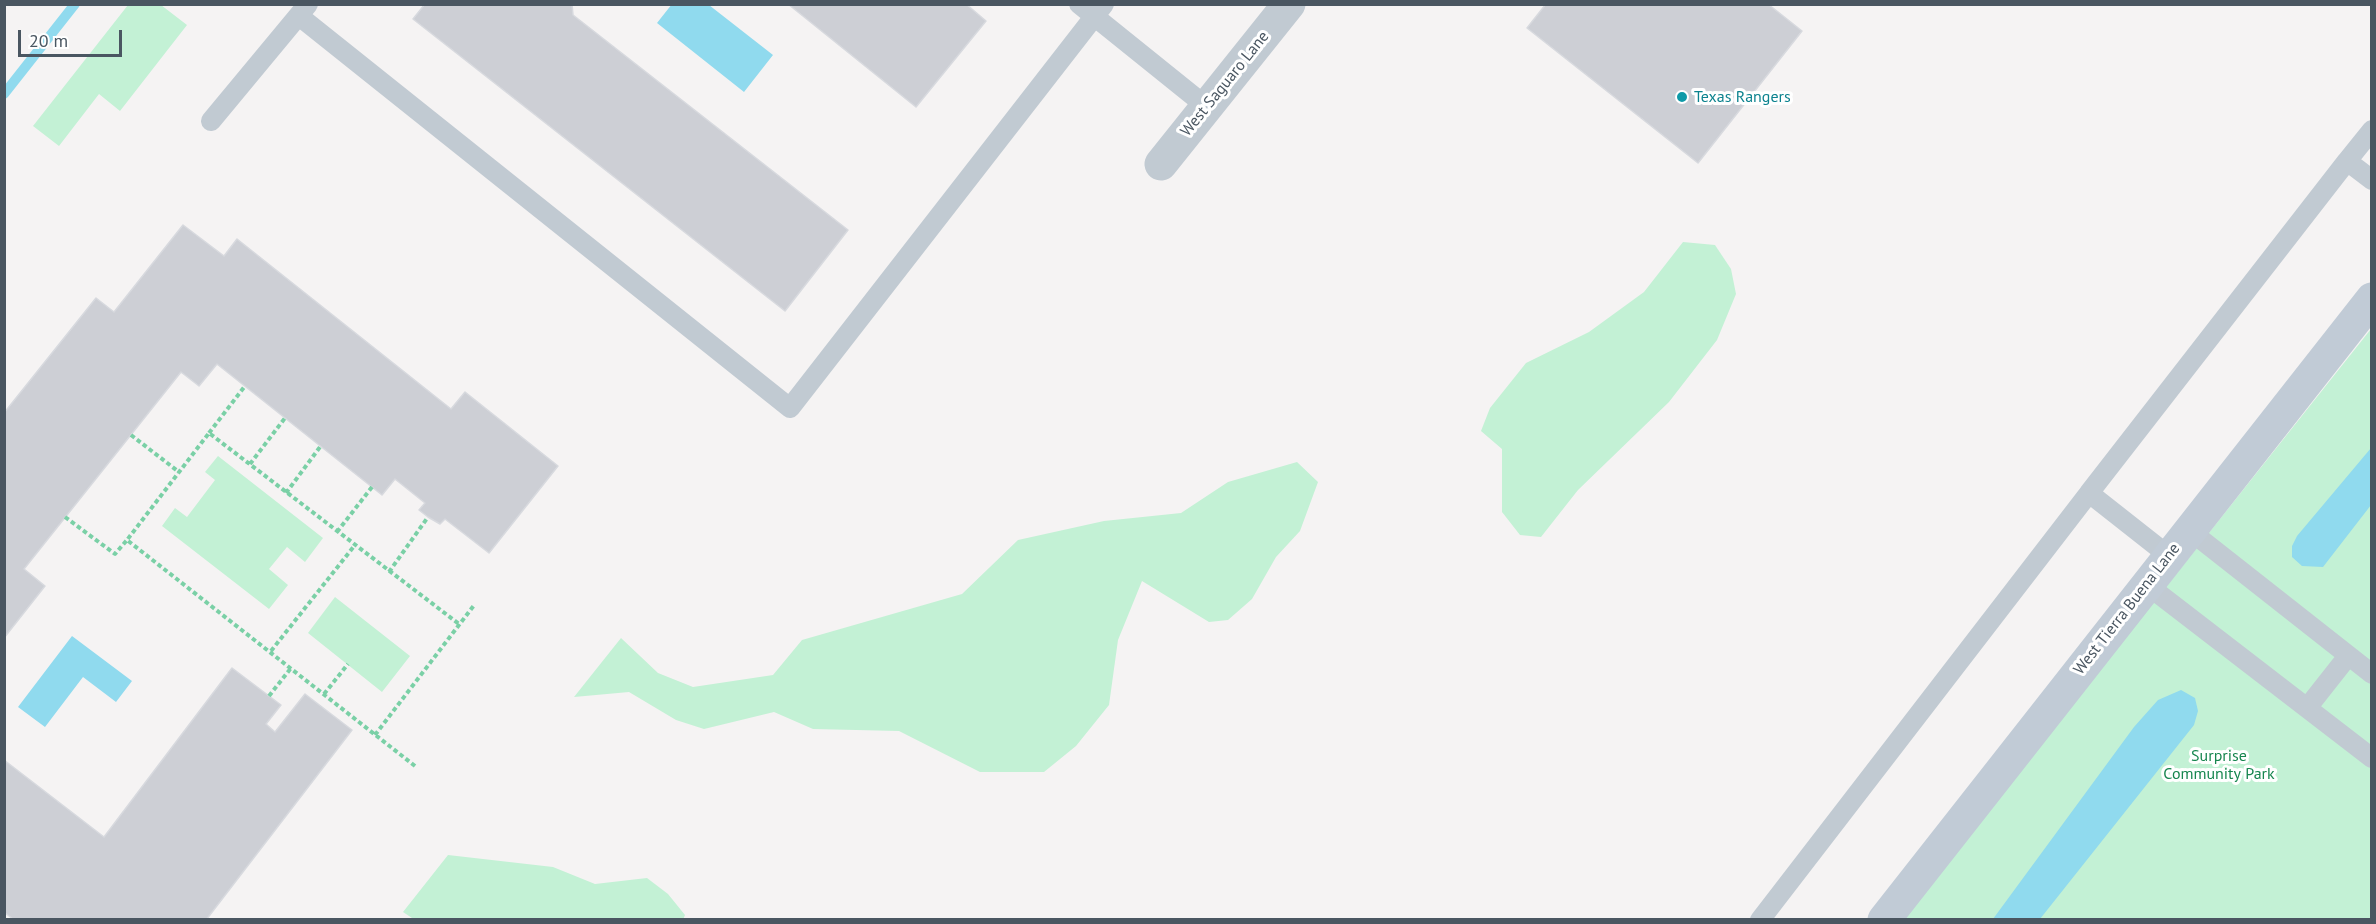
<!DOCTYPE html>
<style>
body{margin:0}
#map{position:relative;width:2376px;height:924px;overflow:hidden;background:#f5f3f3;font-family:"PT Sans",sans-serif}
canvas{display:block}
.frame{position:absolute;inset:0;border:6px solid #4a5661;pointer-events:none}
.scale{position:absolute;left:18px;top:30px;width:104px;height:27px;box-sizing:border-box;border:3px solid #4a5661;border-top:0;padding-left:8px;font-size:18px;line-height:21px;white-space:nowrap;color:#4a5661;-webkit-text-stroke:4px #fff;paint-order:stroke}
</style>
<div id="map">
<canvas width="2376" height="924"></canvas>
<div class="frame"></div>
<div class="scale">20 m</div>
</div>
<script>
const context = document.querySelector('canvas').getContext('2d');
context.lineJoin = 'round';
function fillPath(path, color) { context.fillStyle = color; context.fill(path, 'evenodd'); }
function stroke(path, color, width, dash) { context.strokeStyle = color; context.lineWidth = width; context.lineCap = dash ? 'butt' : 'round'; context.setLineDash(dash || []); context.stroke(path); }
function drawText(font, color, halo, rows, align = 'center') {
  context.font = font + ' "PT Sans",sans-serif'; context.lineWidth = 6; context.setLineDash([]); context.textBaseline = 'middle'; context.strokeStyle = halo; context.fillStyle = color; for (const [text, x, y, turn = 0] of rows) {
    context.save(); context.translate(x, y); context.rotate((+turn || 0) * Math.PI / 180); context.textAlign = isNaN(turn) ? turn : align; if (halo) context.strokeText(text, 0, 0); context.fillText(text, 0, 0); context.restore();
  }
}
fillPath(new Path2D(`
 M128 5H161L187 25 120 111 99 94 59 146 33 126Z
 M1683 242 1715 245 1731 269 1736 294 1717 340 1669 402 1578 490 1541 537 1520 535 1502 512V449L1481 431 1490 408 1526 363 1589 332 1644 292Z
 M2371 329V919L1901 920Z
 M218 456 323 538 305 562 287 547 269 569 288 585 269 609 162 526 175 508 187 517 215 480 205 472Z
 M1297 462 1318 482 1300 531 1276 557 1252 599 1228 620 1209 622 1142 581 1118 640 1109 705 1076 746 1044 772H980L899 731 813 729 774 712 704 729 676 720 629 692 574 697 621 638 658 673 693 687 773 675 802 640 962 594 1018 540 1104 521 1181 513 1228 482Z
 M335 597 410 656 382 692 308 633Z
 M448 855 553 867 595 884 647 878 668 894 685 915 683 920H415L403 912Z`), '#c3f1d5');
fillPath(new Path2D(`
 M672 4 709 5 773 55 744 92 657 23Z
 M2371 448V505L2323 567 2302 566 2292 557V546L2297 536Z
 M72 636 132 681 116 702 83 677 45 727 18 707Z
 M2181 690 2195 698 2198 711 2194 725 2040 919H1993L2134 727 2158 700Z`), '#90daee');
stroke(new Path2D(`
 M4 94 75 4`), '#90daee', 10);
const building = new Path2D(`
 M425 4H572L573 15 848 230 785 311 413 19Z
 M788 4H966L986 21 916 107Z
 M1546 4H1768L1802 31 1698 163 1527 28Z
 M183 225 224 256 237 239 451 409 465 392 558 466 489 553 445 519 440 524 428 517 419 510 425 503 395 479 382 495 217 364 199 386 181 372 24 569 45 586 4 638V413L96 298 114 312Z
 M232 668 281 705 266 724 275 732 305 694 352 730 206 920H14L4 912V760L104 837Z`);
fillPath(building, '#cdcfd5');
stroke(building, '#d7d9de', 1.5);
stroke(new Path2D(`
 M209 433 245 386
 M131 435 179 472
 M250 464 285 418
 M286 493 320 447
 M65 517 115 554 127 540
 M337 532 372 487
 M389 572 428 517
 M271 651 355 545
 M324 694 348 664
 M269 696 291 668
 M375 735 475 604
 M415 766 127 540 209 433 459 624`), '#7ad0a6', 4, [4.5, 3]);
stroke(new Path2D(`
 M1079 4 1207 107
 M299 16 790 408 1104 4
 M211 121 308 4
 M2372 130 2347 161 2372 180
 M2189 530 2372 674
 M2169 556 2089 493 2347 161
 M2146 584 2372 758
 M2307 708 2348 656
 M1760 920 2089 493`), '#c1cad2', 20);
stroke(new Path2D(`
 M1161 164 1289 4`), '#c1cad2', 33);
stroke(new Path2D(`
 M1884 920 2372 299`), '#c1cbd6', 33);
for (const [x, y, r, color] of [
 [1682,97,6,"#0f9aa8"]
]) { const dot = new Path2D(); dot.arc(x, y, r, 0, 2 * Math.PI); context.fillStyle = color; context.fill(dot); stroke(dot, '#fff', 2); }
drawText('16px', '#4a5661', '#fff', [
 ["West Saguaro Lane",1225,84,-51],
 ["West Tierra Buena Lane",2127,609,-52]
]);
drawText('16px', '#0d838f', '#fff', [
 ["Texas Rangers",1694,97]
], 'left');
drawText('16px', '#17864f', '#fff', [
 ["Surprise",2219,756],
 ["Community Park",2219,774]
]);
</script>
